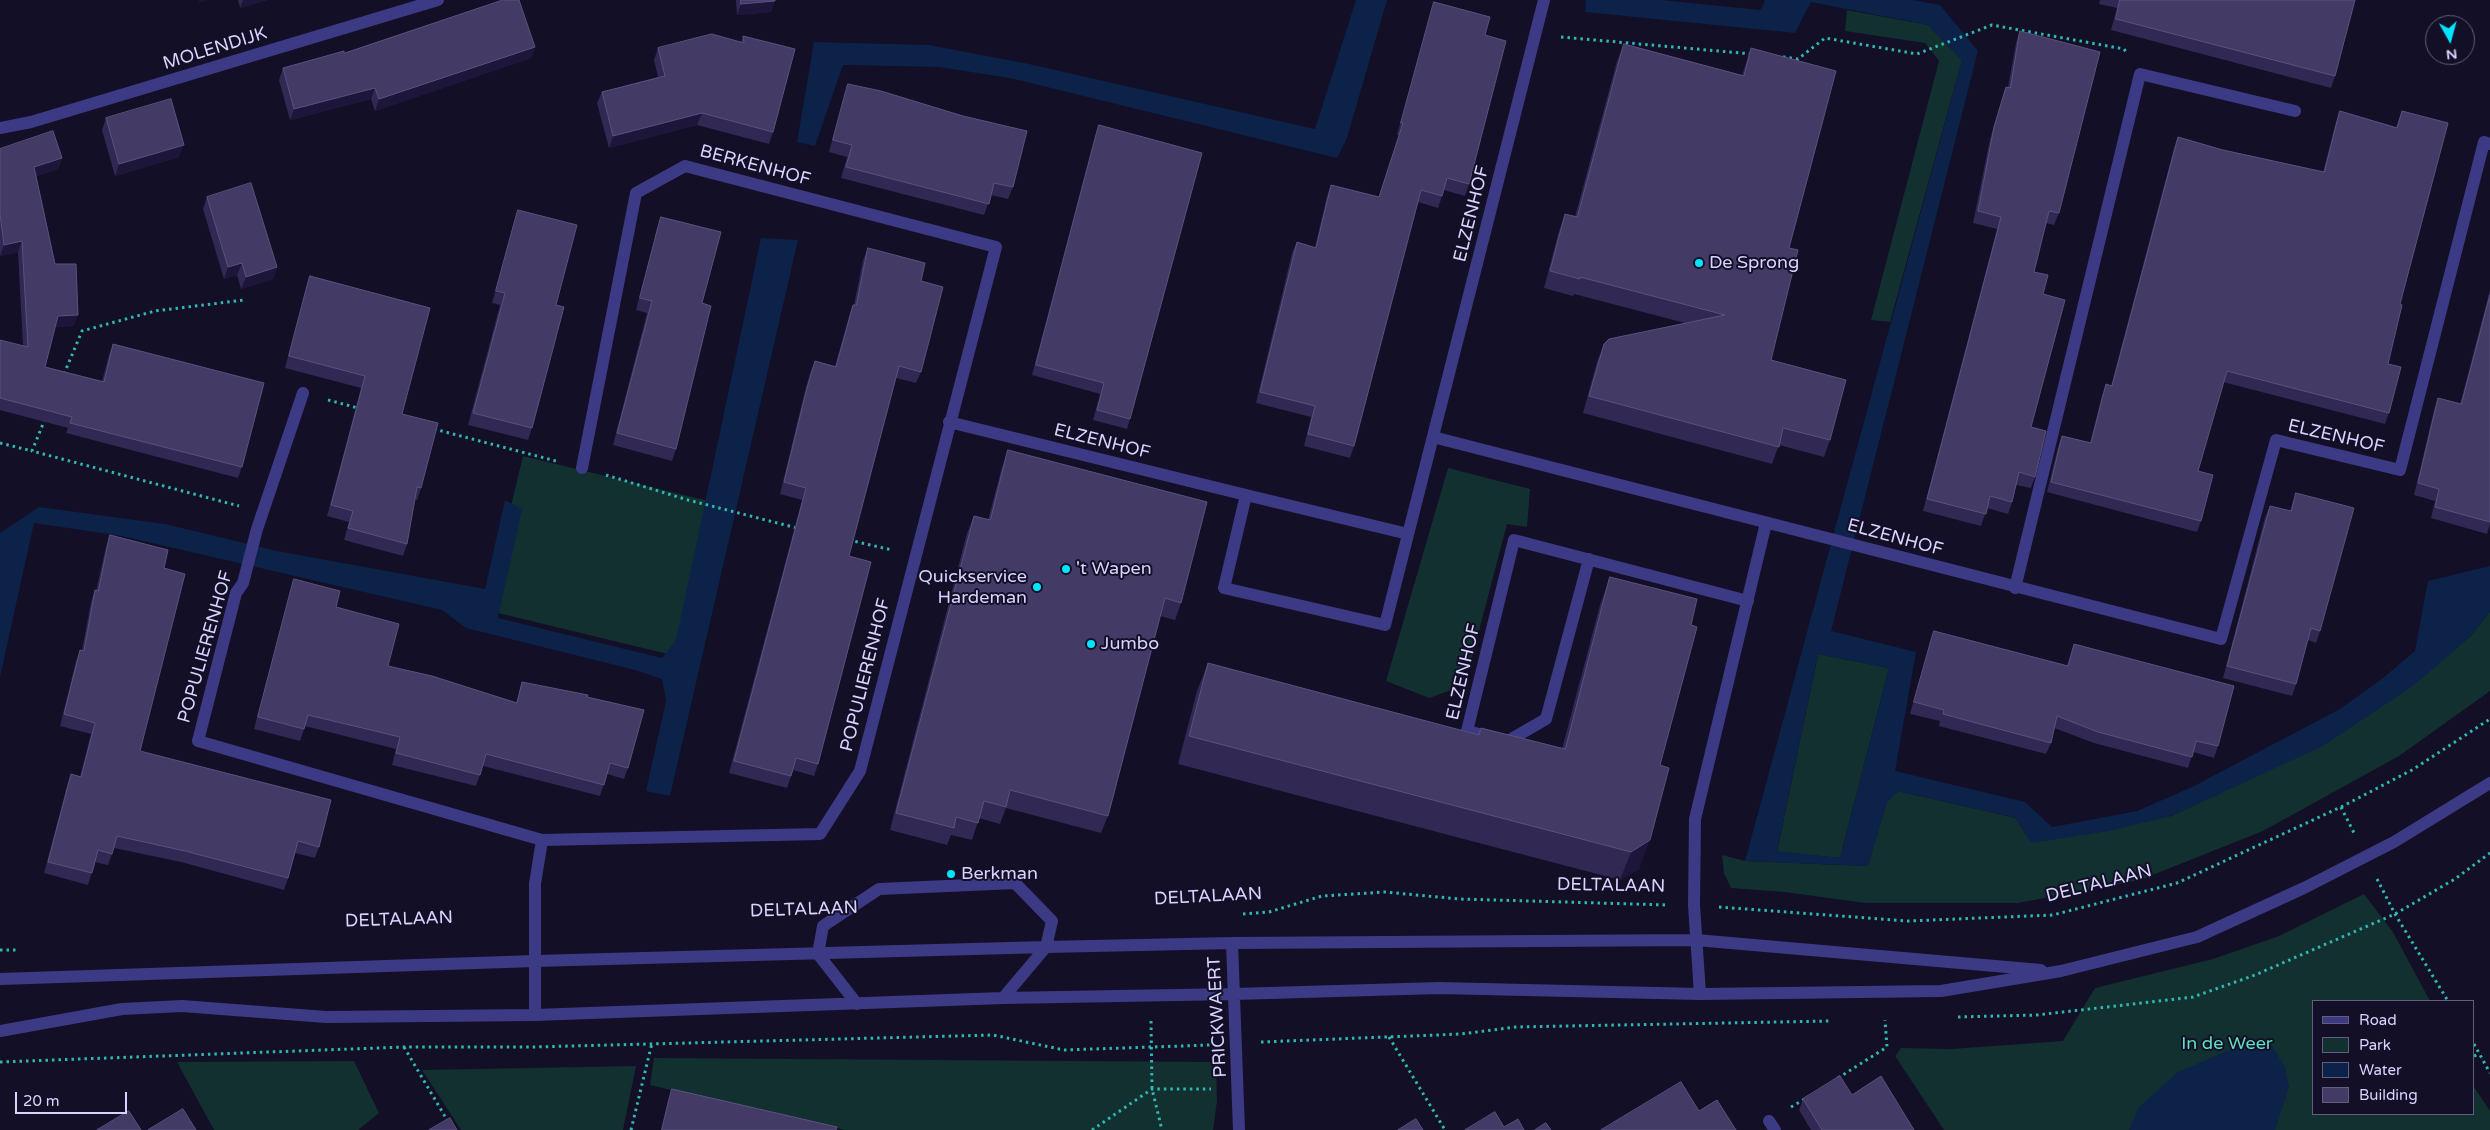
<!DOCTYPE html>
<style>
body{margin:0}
#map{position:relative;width:2490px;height:1130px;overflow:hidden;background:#130f26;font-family:"Varela Round",sans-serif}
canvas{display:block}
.legend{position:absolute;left:2312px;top:1000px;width:162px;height:115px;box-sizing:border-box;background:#130f26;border:1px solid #625e7d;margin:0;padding:6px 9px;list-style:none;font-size:15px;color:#d9d4ff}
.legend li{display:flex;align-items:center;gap:10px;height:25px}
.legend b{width:25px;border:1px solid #625e7d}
.north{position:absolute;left:2425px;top:15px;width:50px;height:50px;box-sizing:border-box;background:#130f26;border:1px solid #625e7d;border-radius:50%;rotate:173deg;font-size:14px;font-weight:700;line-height:20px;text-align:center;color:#d9d4ff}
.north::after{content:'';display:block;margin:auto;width:18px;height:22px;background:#00e5ff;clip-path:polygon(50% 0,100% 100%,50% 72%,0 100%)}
.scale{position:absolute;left:15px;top:1092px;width:112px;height:22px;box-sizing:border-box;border:2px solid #d9d4ff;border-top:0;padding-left:6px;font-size:15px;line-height:18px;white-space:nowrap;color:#d9d4ff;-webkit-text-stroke:4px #130f26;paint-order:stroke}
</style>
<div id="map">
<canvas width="2490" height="1130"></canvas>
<ul class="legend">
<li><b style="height:6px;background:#3d3a85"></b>Road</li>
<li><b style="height:14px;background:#12302f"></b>Park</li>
<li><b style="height:14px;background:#0c2248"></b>Water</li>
<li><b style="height:14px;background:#433a66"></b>Building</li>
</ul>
<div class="north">N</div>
<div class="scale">20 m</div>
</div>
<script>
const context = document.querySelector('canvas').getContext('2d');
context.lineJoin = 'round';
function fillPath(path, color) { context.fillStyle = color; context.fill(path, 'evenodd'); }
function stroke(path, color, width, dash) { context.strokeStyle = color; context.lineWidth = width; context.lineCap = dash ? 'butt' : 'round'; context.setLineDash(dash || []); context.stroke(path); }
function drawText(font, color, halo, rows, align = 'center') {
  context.font = font + ' "Varela Round",sans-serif'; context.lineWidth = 4; context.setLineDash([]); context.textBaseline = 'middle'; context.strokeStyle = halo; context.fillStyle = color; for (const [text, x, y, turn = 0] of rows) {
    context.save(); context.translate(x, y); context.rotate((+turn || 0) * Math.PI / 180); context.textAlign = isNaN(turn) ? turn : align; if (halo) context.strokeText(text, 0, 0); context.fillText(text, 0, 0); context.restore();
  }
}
fillPath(new Path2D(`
 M1847 10 1928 25 1962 60 1890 322 1871 320 1939 61 1925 43 1845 31Z
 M523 456 717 503 680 657 486 610Z
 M1448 468 1530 489 1527 527 1507 524 1470 665 1449 691 1429 698 1386 681Z
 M2490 611V691L2399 756 2263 831 2140 880 2018 903H1865L1785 892 1731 888 1724 873 1722 855 1745 861 1867 866 1887 802 1898 791 2016 818 2026 835 2171 816 2246 781 2470 637Z
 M1818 654 1889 668 1840 858 1777 852Z
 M2364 894 2393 932 2430 1001H2314V1114H2474V1087L2490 1111V1130H1944L1895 1056 1901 1048 1951 1049 2063 1041 2095 988 2213 959 2279 936Z
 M654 1058 1216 1062 1217 1101 1213 1130H845L650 1085Z
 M354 1061 379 1113 358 1130H214L177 1062Z
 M636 1066 623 1130H461L422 1070Z`), '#12302f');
fillPath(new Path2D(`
 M1356 0H1387L1347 138 1337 158 1010 78 939 67 843 65 815 146 797 142 814 42 929 45 1029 64 1315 129Z
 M1586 0H1661L1761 10 1765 0H1913L1940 5 1978 51 1831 631 1916 652 1895 771 2025 802 2052 827 2137 811 2192 787 2340 709 2383 678 2415 651 2428 581 2490 566V611L2470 637 2413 686 2323 746 2171 816 2109 831 2031 843 2016 818 1898 791 1887 802 1868 866 1745 861 1962 60 1928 25 1811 2 1795 33 1585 12ZM1818 654 1889 668 1840 858 1777 851Z
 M761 238 798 240 670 796 646 791 666 701 662 679 635 670 466 628 442 610 122 536 34 523 0 677V533L39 507 165 524 277 551 485 589 505 500 522 509 498 618 662 658 676 640Z
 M2255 1039 2272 1046 2285 1067 2289 1087 2275 1130H2129L2139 1107 2178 1072Z`), '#0c2248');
stroke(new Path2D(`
 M1561 37 1752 54
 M1783 57 1798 59 1825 38 1917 54 1992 25 2124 49 2126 52
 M64 374 82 331 155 311 244 300
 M328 400 358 408
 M45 419 32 451 239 506
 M434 429 556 461
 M0 443 32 451
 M606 475 688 500 797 528
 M849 540 892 550
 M2341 807 2354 833
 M2377 879 2395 914 2448 1001
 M1719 907 1908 921 2053 915 2177 883 2341 807 2412 770 2490 719
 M1243 914 1269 912 1322 896 1385 892 1459 899 1668 905
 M0 950H19
 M1958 1017 2037 1015 2193 997 2255 975 2395 914 2455 879 2490 853
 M1151 1021 1152 1089 1162 1130
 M1389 1037 1445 1130
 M1261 1042 1461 1034 1516 1027 1829 1021
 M2474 1044 2490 1073
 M404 1047 453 1130
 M2474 1056 2479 1054
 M0 1062 404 1047H534L993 1035 1064 1050 1210 1045
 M1838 1078 1887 1047 1885 1020
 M1791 1107 1805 1099
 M631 1130 652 1043
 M1092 1130 1152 1089H1211`), '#2fb8b0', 3, [2.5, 4]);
stroke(new Path2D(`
 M0 128 31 122 438 0
 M303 393 257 529 243 583 236 593 198 741 542 840 820 834 860 771 996 247 685 166 636 193 582 468
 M949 422 1246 495
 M1433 437 2221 639 2276 440 2400 470 2484 142 2490 144
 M1408 534 1246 495 1224 588 1385 625C1438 417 1491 209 1544 0
 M1589 559 1546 719 1508 741 1467 731 1514 540 1748 601
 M2015 588 2140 74 2295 111
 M1232 943 1239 1130
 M0 979 535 961 1046 947 1232 943 1696 940 2041 970
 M1700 994 1694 905 1695 819 1766 523
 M857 1004 818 954 823 926 879 889 1015 883 1052 921 1046 947 1003 998
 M535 1015V884L542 840
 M0 1031 122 1009 182 1006 326 1017 535 1015 1003 998 1235 994 1439 988 1700 994 1941 991 2061 971 2197 937 2304 888 2394 842 2490 783
 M1769 1121 1775 1130`), '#3d3a85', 12);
fillPath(new Path2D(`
 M238 0H267L240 8Z
 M736 0H775L771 12 737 15Z
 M2100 0H2355L2335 76 2331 88 2111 30 2117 8 2099 4Z
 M1434 2 1485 35 1469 184 1465 196 1444 190 1438 208 1418 202 1354 446 1350 458 1304 446 1311 417 1256 403 1292 253 1297 242 1315 247 1327 196 1331 185 1379 197 1399 135H1397L1430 14Z
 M2020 31 2059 213 2054 225 2046 223 2034 272 2043 294 2031 427 2035 477 2031 488 2016 485 2012 502 2008 514 1987 508 1981 526 1923 511 1997 229 1973 223 1990 139 2002 99 2006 87H2008L2016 43Z
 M743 36 773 132 769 144 697 125 609 148 597 103 602 92 658 77 654 60 658 48 741 42Z
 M1624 44 1742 75 1751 48 1789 248 1771 360 1830 440 1824 457 1779 445 1772 464 1583 413 1597 362 1604 344 1685 323 1574 294 1573 296 1544 288 1559 231 1565 214 1575 217 1617 61Z
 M535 47 531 58 375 111 371 99 290 120 279 80 283 68 344 53Z
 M848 84 1013 187 1008 199 991 195 984 215 841 178 847 157 829 152 844 96Z
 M2340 111 2396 127 2402 111 2400 304 2388 364 2389 413 2385 424 2223 382 2198 471 2201 521 2197 532 2047 492 2058 447 2062 436 2090 443 2102 395 2106 384 2111 386 2174 148 2178 137 2223 150 2323 172 2336 122Z
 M106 118 179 157 115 176 102 130Z
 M1099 125 1130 419 1127 429 1093 420 1100 394 1032 375 1095 136Z
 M0 149 62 158 58 169 36 176 55 264 74 326 55 327 45 367 102 381 109 355 113 344 242 467 238 478 66 433 68 428 0 410V340L23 346 18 252 0 256Z
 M207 197 277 267 273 279 241 289 237 275 224 279 203 209Z
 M518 210 556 305 532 428 528 440 468 425 500 305 492 303 514 222Z
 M661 217 702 303 676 449 672 461 613 445 647 313 636 310 657 229Z
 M868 248 921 281V372L916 383 896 378 849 556 818 764 814 776 793 770 787 788 729 773 802 500 780 494 803 399 810 373 815 361 835 366 849 317 853 305H854L863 260Z
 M310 276 402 414 421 488 417 500H415L407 544 403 556 344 540 349 522 327 516 361 388 285 368 306 288Z
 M2490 290V524L2487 534 2431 518 2435 501 2414 495 2434 410 2438 398 2460 404Z
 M1008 450 1181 603 1175 620 1160 616 1108 816 1101 833 1006 808 1000 824 979 818 972 840 951 835 947 845 890 830 967 533 974 516 988 520 1002 467Z
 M2296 493 2320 631 2316 643 2308 640 2296 684 2292 696 2223 678 2265 517 2270 506 2290 511Z
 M110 535 164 568 140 751 319 847 315 858 295 853 288 878 284 890 181 862 114 848 108 865 95 862 88 885 44 873 67 786 71 774 80 777 91 734 60 726 76 661 80 650H82L91 602 95 590 96 591 106 547Z
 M1610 577 1691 625 1660 765 1639 869 1620 880 1178 764 1197 691 1208 663 1479 735 1481 728 1562 749 1600 605Z
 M294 579 336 607 388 666 516 703 522 682 587 697 628 768 624 779 607 774 600 796 483 766 476 786 392 765 396 749 305 726 300 741 254 729 290 591Z
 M1934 631 2067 666 2074 644 2218 746 2214 758 2193 752 2188 768 2094 743 2054 728 2051 743 2046 754 1939 726 1940 721 1910 714 1930 642Z
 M672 1089 836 1130H661L668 1100Z
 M1852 1095 1914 1130H1811L1799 1110 1803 1099Z`), '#312854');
fillPath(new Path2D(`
 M199 0H208L198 3Z
 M243 0H267L240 8Z
 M775 1 771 12 737 15 741 4Z
 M535 47 531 58 375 111 379 99Z
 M375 88 371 99 290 120 294 109Z
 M702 113 697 125 609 148 613 136Z
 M184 145 179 157 115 176 119 164Z
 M62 158 58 169 30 178 34 167Z
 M22 241 18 252 0 256 4 245Z
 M242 263 237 275 224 279 228 267Z
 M277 267 273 279 241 289 246 277Z
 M78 315 74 326 54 327 58 316Z
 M1650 840 1639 869 1620 880 1631 852Z`), '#1d163a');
const building = new Path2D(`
 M503 0H519L535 47 379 99 375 88 294 109 283 68 344 51V53Z
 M741 0H775V1L741 4Z
 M2120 0H2355L2335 76 2116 19Z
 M1434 2 1490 17 1485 35 1506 41 1469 184 1447 178 1442 196 1421 190 1354 446 1308 434 1315 406 1260 392 1297 242 1316 248 1331 185 1379 197 1403 123H1401Z
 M2020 31 2100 52 2059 213 2049 211 2034 272 2048 275 2043 294 2065 300 2031 427 2046 431 2035 477 2019 472 2012 502 1990 496 1986 514 1927 499 2001 217 1978 211 1994 127 2006 87 2010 88Z
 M712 34 744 43 743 36 795 49 773 132 702 113 613 136 602 92 665 76 658 48Z
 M1624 44 1744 76 1751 48 1836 71 1789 248 1798 250 1771 360 1846 380 1830 440 1783 428 1779 447 1589 396 1604 344 1609 339 1725 315 1580 277V279L1550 271 1565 214 1577 217Z
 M848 84 881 91 963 116 1027 131 1013 187 994 183 989 204 846 167 852 145 833 140Z
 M171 99 184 145 119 164 106 118Z
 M2340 111 2397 128 2402 111 2448 123 2400 304 2402 305 2388 364 2401 367 2389 413 2227 371 2198 471 2213 475 2201 521 2051 482 2062 436 2091 443 2106 384 2112 386 2178 137 2223 150 2324 172Z
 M1099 125 1202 153 1130 419 1097 410 1104 383 1036 365Z
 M53 131 62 158 34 167 55 264H76L78 315 58 316 45 367 104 382 113 344 264 383 242 467 70 423 72 417 0 398V340L28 347 22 241 4 245 0 214V149Z
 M251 183 277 267 246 277 242 263 228 267 207 197Z
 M518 210 577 225 556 305 564 307 532 428 473 413 505 293 496 291Z
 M661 217 721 232 702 303 711 306 676 449 617 433 652 301 640 298Z
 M868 248 925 263 921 281 943 287 921 372 899 366 849 556 871 562 818 764 796 758 791 776 734 761 806 488 784 482 807 388 815 361 836 367 853 305H856Z
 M310 276 430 308 402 414 438 423 421 488 417 487 407 544 348 528 353 511 331 505 365 376 289 356Z
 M2490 295V522L2435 507 2439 489 2418 483 2438 398 2461 404Z
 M1008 450 1207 502 1181 603 1165 598 1108 816 1010 790 1006 807 984 801 978 823 956 817 954 828 896 813 974 516 990 520Z
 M2296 493 2354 508 2320 631 2311 628 2296 684 2227 666 2270 506 2291 511Z
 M110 535 168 550 164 568 185 574 140 751 331 800 319 847 298 841 288 878 185 851 117 836 112 854 98 850 92 873 48 862 71 774 81 777 95 723 64 714 80 650 84 651 95 590 98 591Z
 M1610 577 1697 599 1691 625 1697 627 1660 765 1669 768 1650 840 1631 852 1189 736 1208 663 1479 735 1481 728 1565 749Z
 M294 579 340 591 336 607 399 624 388 666 432 676 517 703 522 682 588 695 587 697 644 710 628 768 610 763 604 785 486 754 480 775 396 753 400 737 308 715 304 729 258 717Z
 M1934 631 2068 666 2074 644 2234 686 2218 746 2196 741 2192 757 2098 732 2057 716 2051 743 1943 714 1944 710 1914 702Z
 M1840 1076 1852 1095 1881 1076 1914 1130H1822L1803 1099Z
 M1681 1082 1699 1111 1717 1100 1736 1130H1601Z
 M672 1089 837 1127 836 1130H662Z
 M183 1109 196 1130H148Z
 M129 1111 141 1130H97Z
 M1495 1112 1504 1127 1518 1119 1524 1130H1465Z
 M450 1118 457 1130H429Z
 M1416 1119 1423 1130H1398Z
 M1546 1123 1551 1130H1535Z`);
fillPath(building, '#433a66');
stroke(building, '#5a527e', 1);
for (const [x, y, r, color] of [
 [1699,263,5,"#00e5ff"],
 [1066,569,5,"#00e5ff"],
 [1037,587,5,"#00e5ff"],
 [1091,644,5,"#00e5ff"],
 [951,874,5,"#00e5ff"]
]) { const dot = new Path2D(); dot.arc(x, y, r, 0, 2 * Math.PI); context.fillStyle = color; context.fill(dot); stroke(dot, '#130f26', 2); }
drawText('18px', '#d9d4ff', '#130f26', [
 ["MOLENDIJK",215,49,-17],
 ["BERKENHOF",755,166,15],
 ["ELZENHOF",1472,214,-76],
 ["ELZENHOF",2336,437,13],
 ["ELZENHOF",1102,442,14],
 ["ELZENHOF",1895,538,15],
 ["POPULIERENHOF",206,647,-74],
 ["ELZENHOF",1464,672,-77],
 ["POPULIERENHOF",866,675,-76],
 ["DELTALAAN",2099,884,-14],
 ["DELTALAAN",1611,886,1],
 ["DELTALAAN",1208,897,-3],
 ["DELTALAAN",804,910,-2],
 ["DELTALAAN",399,920,-2],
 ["PRICKWAERT",1218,1017,-93]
]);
drawText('18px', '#d9d4ff', '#130f26', [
 ["De Sprong",1709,263],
 ["'t Wapen",1076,569],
 ["Quickservice",1027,577,"right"],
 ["Hardeman",1027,598,"right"],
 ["Jumbo",1101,644],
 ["Berkman",961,874]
], 'left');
drawText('18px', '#5fe0c0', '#130f26', [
 ["In de Weer",2227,1044]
]);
</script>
